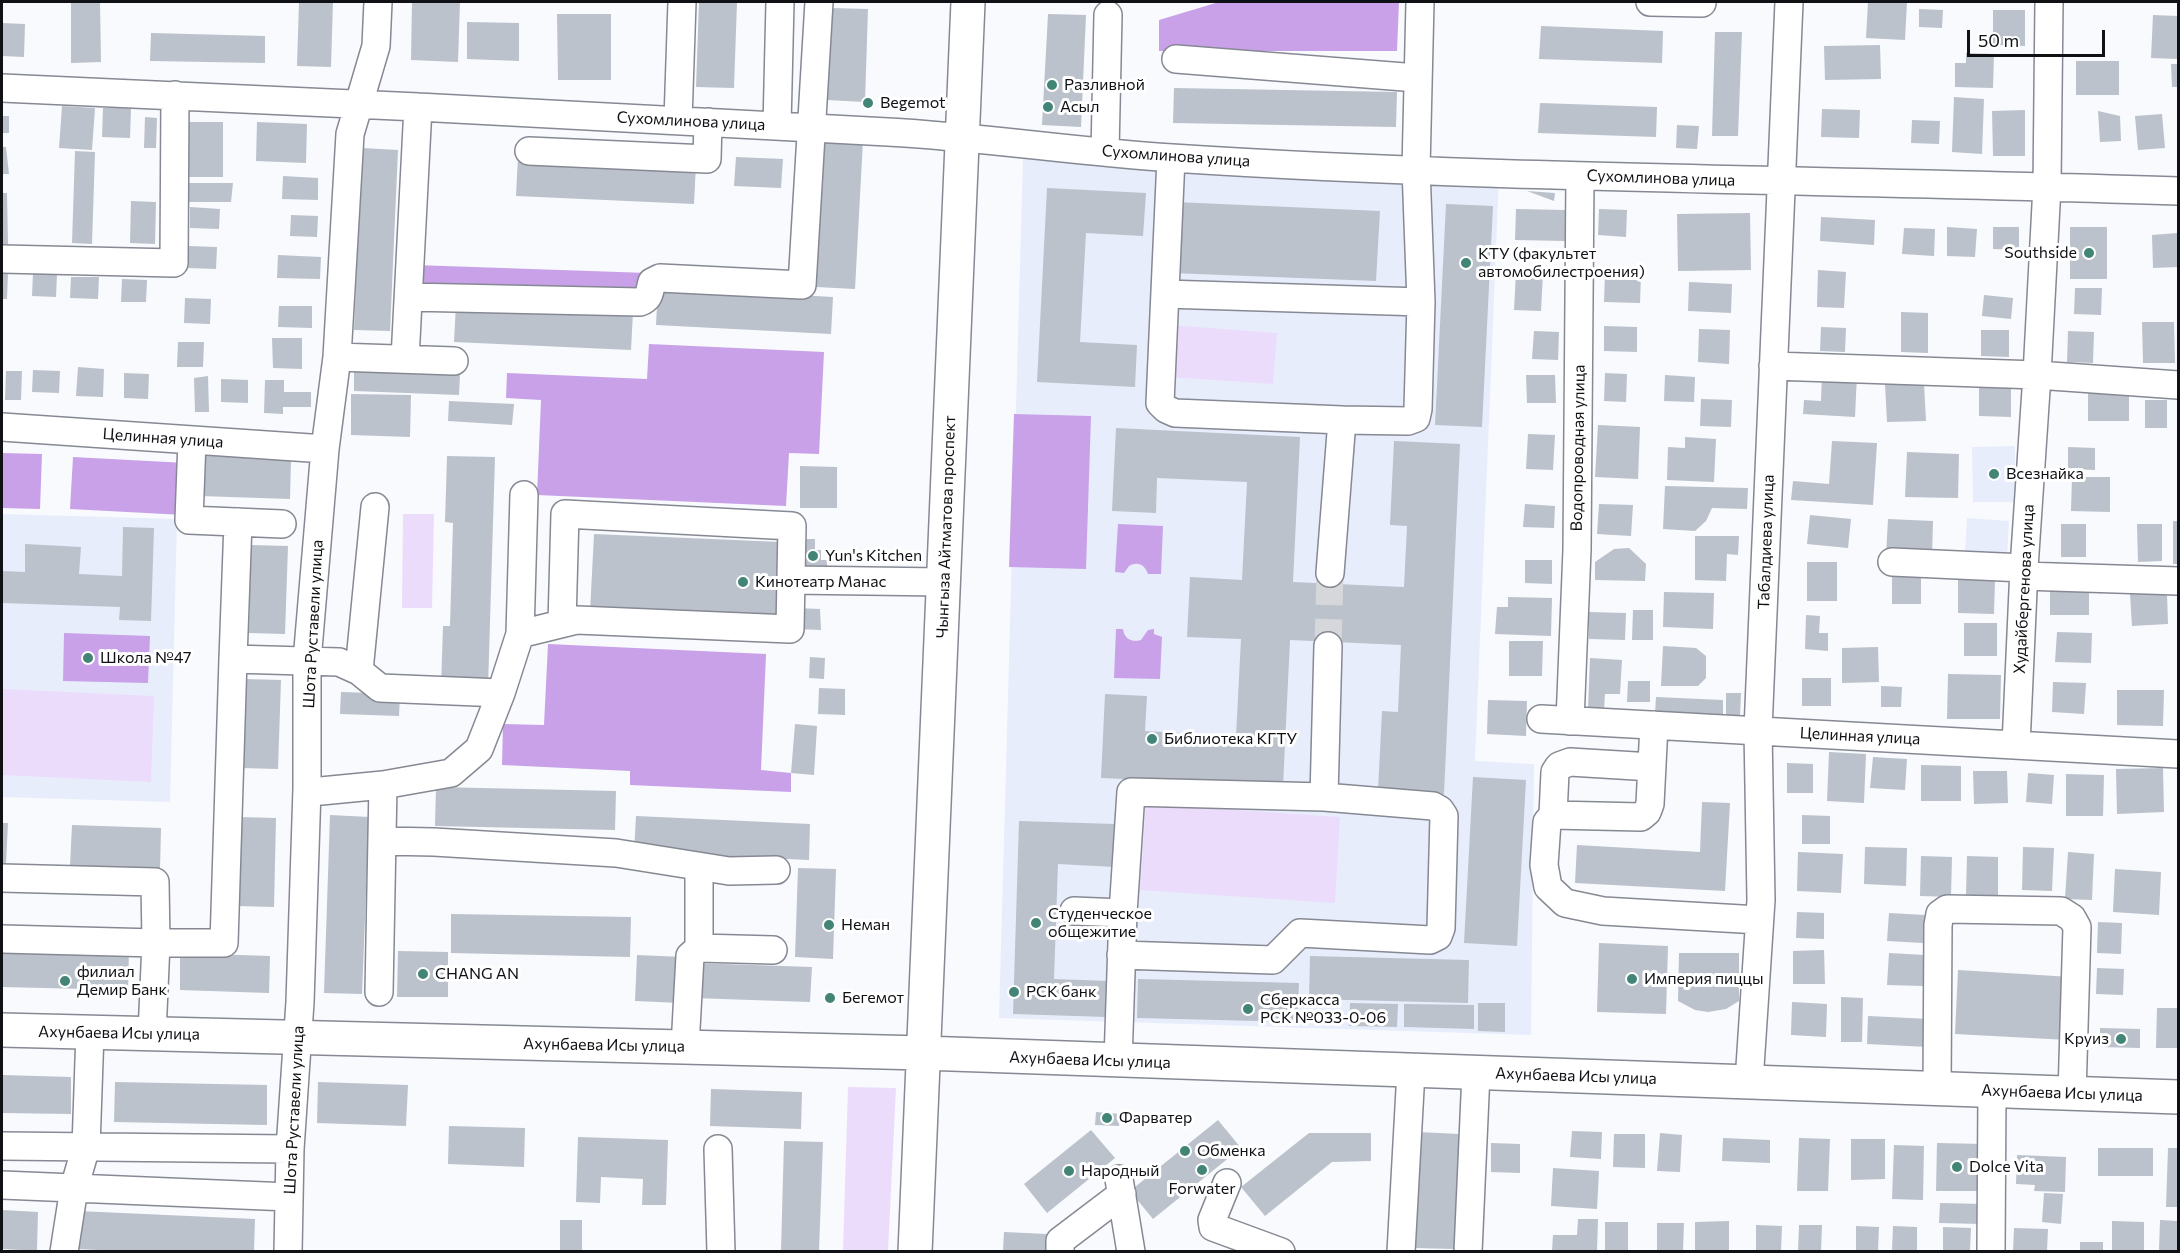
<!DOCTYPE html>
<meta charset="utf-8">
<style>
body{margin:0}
#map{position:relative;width:2180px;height:1253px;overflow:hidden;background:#f8fafe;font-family:Commissioner,sans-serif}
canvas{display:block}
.frame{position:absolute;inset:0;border:3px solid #101115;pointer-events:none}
.scale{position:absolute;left:1967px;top:30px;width:138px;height:27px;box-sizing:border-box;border:3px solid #101115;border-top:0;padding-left:8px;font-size:18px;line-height:21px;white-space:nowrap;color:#101115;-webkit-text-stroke:4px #fff;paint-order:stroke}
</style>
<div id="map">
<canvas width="2180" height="1253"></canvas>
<div class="frame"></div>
<div class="scale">50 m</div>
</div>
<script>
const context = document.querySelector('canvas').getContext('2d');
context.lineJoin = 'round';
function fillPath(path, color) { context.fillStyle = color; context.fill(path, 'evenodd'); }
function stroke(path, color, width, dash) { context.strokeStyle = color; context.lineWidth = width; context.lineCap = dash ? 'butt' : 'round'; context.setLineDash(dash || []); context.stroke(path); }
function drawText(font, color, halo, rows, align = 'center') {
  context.font = font + ' Commissioner,sans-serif'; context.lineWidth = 6; context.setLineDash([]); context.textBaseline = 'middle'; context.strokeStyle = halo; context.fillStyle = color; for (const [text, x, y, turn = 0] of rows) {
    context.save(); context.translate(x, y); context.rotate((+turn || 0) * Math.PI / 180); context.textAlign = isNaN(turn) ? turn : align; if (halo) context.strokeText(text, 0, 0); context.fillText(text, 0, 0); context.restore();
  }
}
fillPath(new Path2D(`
 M1023 158 1499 176 1475 761 1534 764 1531 1035 999 1018Z
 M2015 446V502H1973L1972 447Z
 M2 514 177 519 170 802 2 797Z
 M1967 518 2009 521 2007 556 1965 553Z`), '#e8edfc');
fillPath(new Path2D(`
 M1171 325 1277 333 1273 384 1168 377Z
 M403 514H434L432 608H402Z
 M2 689 154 696 151 782 2 775Z
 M1146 804 1340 817 1335 903 1140 890Z
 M848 1087 896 1088 888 1251H843Z`), '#ecdcfb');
fillPath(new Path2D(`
 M1219 2H1399L1397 51H1159V20Z
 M415 265 648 273 647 295 413 293Z
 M649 344 824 352 819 454 789 453 786 506 537 495 541 400 506 398 507 373 647 379Z
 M1014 414 1091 416 1086 569 1009 567Z
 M2 453 42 454 40 509 2 508Z
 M73 457 186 463 184 515 70 509Z
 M1118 524 1163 526 1161 574H1148C1145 565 1138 561 1129 566L1124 573 1115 572Z
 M1116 629H1123C1124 638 1131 643 1141 640L1148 630 1154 629V634L1162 637 1160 679 1114 678Z
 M64 633 150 636 148 683 63 681Z
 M548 644 766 654 761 770 791 773V792L630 785V771L502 765 503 724 544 725Z`), '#c8a1e8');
fillPath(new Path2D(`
 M71 2H100L101 62 71 63Z
 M299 2H333L331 67 297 66Z
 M412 2H460L458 62 411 60Z
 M699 2H737L734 88 696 87Z
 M1868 2H1907L1905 40 1866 38Z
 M830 8 868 9 865 102 827 100Z
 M1919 9 1943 10 1942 28 1919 27Z
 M1993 10H2025V46L1993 45Z
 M557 14H611V80H558Z
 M1048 14 1086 15 1081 127 1042 125Z
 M2153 15 2178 16V59L2151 58Z
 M467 22 519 23V61L467 59Z
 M2 23 25 24 24 57 2 56Z
 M1541 26 1663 31 1662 63 1539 59Z
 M1715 32H1742L1738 136H1712Z
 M151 33 265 36V63L150 61Z
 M1880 45 1881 79 1825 80 1824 46Z
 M1966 53 1994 54 1993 88 1955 87V63H1966Z
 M2076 61H2119V95H2076Z
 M2171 64H2178V87H2172Z
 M1174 88 1397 92 1396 127 1173 123Z
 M1954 97 1984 99 1982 154 1952 152Z
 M1540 103 1657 107 1656 137 1538 133Z
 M62 106 95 108 92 150 59 148Z
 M103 108H131L130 138 102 137Z
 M1822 109 1860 110 1859 138 1821 137Z
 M2025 110V156H1993L1992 111Z
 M2098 111 2120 116 2121 141 2100 142Z
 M2162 114 2165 148 2138 150 2135 116Z
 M2 116H9V133H2Z
 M145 117 157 118 156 148H144Z
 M1912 120 1940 121 1939 144 1911 143Z
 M187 122H223V177H187Z
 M257 122 307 124 306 163 256 161Z
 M1677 125 1699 126 1697 149 1676 148Z
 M824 138 863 140 855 289 816 287Z
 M2 147H6L9 174H2Z
 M362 148 398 150 390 331 354 330Z
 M75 151 95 152 92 244 72 243Z
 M518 156 696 164 694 204 516 196Z
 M736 157 783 159 781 188 734 186Z
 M283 176 318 178V200L282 199Z
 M188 183H233L231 202H187Z
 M1047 188 1146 193 1143 236 1086 233 1080 342 1137 345 1135 387 1037 382Z
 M1527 191 1555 193 1554 201Z
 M2 193H7L8 244H2Z
 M131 201 156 202 155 244 130 243Z
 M1175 202 1380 211 1376 281 1171 273Z
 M1446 204 1493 206 1482 427 1435 425Z
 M190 207 220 209 219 229 190 228Z
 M1516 209 1565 210V241L1515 240Z
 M1599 209 1627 210 1626 237 1598 235Z
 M1750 213 1751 270 1678 271 1677 214Z
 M291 215 318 216 317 237 290 236Z
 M1821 217 1875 220 1874 245 1820 241Z
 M1947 227 1977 229 1975 257 1947 256Z
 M1993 227H2019V250L1993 249Z
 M2070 227H2107V279H2070Z
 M1904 228 1935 229 1934 256 1902 254Z
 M2178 233V267L2153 268 2152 235Z
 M189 246 217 247 216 269 188 268Z
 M278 255 321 257 320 279 277 278Z
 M1818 270 1846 272 1844 308 1817 307Z
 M1516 272 1543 273 1541 311 1514 310Z
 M2 273H8L7 299H2Z
 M33 273 57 274 56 297 32 296Z
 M1605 274 1641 275 1640 303 1604 302Z
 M71 277H99L98 299 70 298Z
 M122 279 147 280 146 302H121Z
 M1689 282 1732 284 1731 313 1688 311Z
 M658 287 833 297 831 334 656 325Z
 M2075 288H2102L2101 315 2074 314Z
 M1984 295 2013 298 2011 319 1982 316Z
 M185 298 211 299 210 324 184 323Z
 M456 304 633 312 631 350 454 342Z
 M279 306H312V328L278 327Z
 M1901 312 1928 313V353L1901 352Z
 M2142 322H2174L2175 363H2143Z
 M1604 326 1637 327V352L1604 351Z
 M1821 327 1846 328 1845 352 1820 351Z
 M1699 329 1730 330 1729 364 1698 362Z
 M1981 330H2009V357L1981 356Z
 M1534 331 1559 332 1558 360 1532 359Z
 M2068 331 2094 332 2093 363 2067 362Z
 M272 338H302V369L273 368Z
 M178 342H204L203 367H177Z
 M78 367 104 369 103 397 76 396Z
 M33 370 60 371 59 393 32 392Z
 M354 370 460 374 459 395 354 391Z
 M6 371H22L21 400H5Z
 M124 373 149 374 148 399 124 398Z
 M1605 373 1627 374 1626 402 1604 401Z
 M1822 373 1857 374 1855 417 1803 414 1804 400 1821 401Z
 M1526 375H1555L1556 403H1527Z
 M1665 375 1695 377 1694 402 1664 401Z
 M208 376 209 412H195L194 378Z
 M221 379 248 380V403L221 402Z
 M265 380H284V392H311V407H283V414L264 413Z
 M1924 383 1926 421 1887 422 1885 384Z
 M1979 386 2011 387V417L1979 416Z
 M2088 390H2129V421H2088Z
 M351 394 411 395 410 437 351 435Z
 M1701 399 1732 400 1731 427 1700 426Z
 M2145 400H2167V428H2145Z
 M449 401 514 404 512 425 448 421Z
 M1598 425 1640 427 1638 479 1595 477Z
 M1116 428 1300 437 1293 582 1404 587 1407 526 1390 525 1394 441 1460 444 1444 794 1378 791 1382 711 1398 712 1401 645 1290 640 1283 786 1101 778 1105 694 1147 696 1145 731 1236 736 1241 639 1187 637 1190 577 1242 580 1247 482 1157 478 1156 513 1112 511Z
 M1528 434 1555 435 1553 470 1526 469Z
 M1685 437 1716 439 1714 482 1667 480 1668 447 1685 448Z
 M1832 441 1877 443 1873 505 1791 500 1793 481 1829 484Z
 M2068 447 2095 448V470L2068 469Z
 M1907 452 1959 454 1958 498 1905 497Z
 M202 455 291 459 290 499 200 496Z
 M447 456 495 457 488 688 441 687 443 626H450L453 523 445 522Z
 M800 466 837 467V508H800Z
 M2072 477H2110V512L2071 511Z
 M1665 486 1748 488 1747 509 1712 508 1706 521 1695 531 1663 529Z
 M1525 504 1555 506 1554 528 1523 527Z
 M1599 504 1633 505 1631 536 1597 534Z
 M1810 515 1851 519 1848 548 1807 544Z
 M1888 519 1933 521 1932 557 1886 556Z
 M2173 521H2178V564H2173Z
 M2061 524H2086V557H2061Z
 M2137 524H2162V561L2138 562Z
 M123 527 154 528 151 621 119 620 120 607 2 603V571L25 572V544L81 547 79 574 122 576Z
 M594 534 781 542 778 620 590 612Z
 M1695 536H1739L1738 555 1727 554 1726 581 1695 580Z
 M797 539H815V550H821V560H827V572H805V551Z
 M251 545 288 546 285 634 249 633Z
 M1629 548 1646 564 1645 581 1595 580V562L1614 549Z
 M1525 560H1552V584L1525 583Z
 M1807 562H1837V601H1807Z
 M1892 575H1921V604H1892Z
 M1958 578 1995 579 1994 614 1958 613Z
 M2050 584H2089V615H2050Z
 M1664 592 1714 593 1713 629 1663 627Z
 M2167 593 2168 624 2132 626 2130 594Z
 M1508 597 1552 598 1551 636 1495 634 1497 607H1508Z
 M796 608 820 609 821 630 796 629Z
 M1633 610H1653V640H1632Z
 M1589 612 1626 613 1625 640 1589 639Z
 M1806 615 1820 616 1819 633H1828V651L1805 649Z
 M1964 623H1997V656H1964Z
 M2057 632 2092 633 2091 663 2055 662Z
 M1509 641H1543L1542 676H1509Z
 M1663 646 1696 648 1706 656V678L1698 686H1661Z
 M1878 647 1879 682 1842 683V648Z
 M810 657 825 658 824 679 809 678Z
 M1590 658 1622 660 1620 694H1605L1604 710 1588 709Z
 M1948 674 2001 675 2000 719H1947Z
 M1802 678H1831V706H1802Z
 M244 679 281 680 278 769 242 768Z
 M1628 681H1650V702H1627Z
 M2053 682 2086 683 2084 714 2052 712Z
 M1881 686 1902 687 1901 707H1881Z
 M819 688 845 689V715L818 714Z
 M2117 690H2164L2163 726 2117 725Z
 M341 692 400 694 399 716 340 714Z
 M1726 693H1741L1740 717H1726Z
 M1656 697 1723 700V717L1655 714Z
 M1488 700 1527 701 1526 736 1487 734Z
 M795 724 817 726 814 775 791 773Z
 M1829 752 1866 754 1864 803 1827 801Z
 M1873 757 1907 759 1905 790 1870 788Z
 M1787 763 1813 764V793H1787Z
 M1921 765 1961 766V801H1921Z
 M2163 768 2164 812 2117 814 2116 769Z
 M1973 771H2007L2008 803 1974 804Z
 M2028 773 2054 775 2052 804 2026 802Z
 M2066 774 2104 775 2103 816H2066Z
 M1473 777 1526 780 1517 946 1464 943Z
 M436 787 616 791 615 830 435 826Z
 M1702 802 1730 803 1725 891 1575 883 1577 845 1700 852Z
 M330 815 369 817 362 994 324 993Z
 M1802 815 1830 816V844H1802Z
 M636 816 810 824 809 860 634 852Z
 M239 817 276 818 274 907 237 906Z
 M1019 821 1115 824 1114 867 1058 864 1054 979 1109 981 1107 1017 1013 1014Z
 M2 823H8L6 864 2 863Z
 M72 825 161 828 160 869 70 866Z
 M1865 847 1907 848 1906 886 1864 884Z
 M2023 847 2054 848 2052 891 2022 890Z
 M1798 852 1843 854 1841 893 1797 891Z
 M2068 852 2094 854 2092 900 2065 899Z
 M1921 856 1952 857 1951 897 1920 896Z
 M1967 856 1998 857V896H1966Z
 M798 868 836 869 833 959 795 957Z
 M2115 869 2161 872 2159 915 2113 912Z
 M1797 912 1824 913V939L1796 938Z
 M1889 913 1925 915 1923 943 1887 941Z
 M451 914 631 917 630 957 451 953Z
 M2098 922 2122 923 2121 954 2097 953Z
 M1599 943 1668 946 1666 1014 1597 1012Z
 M2 948 129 951 128 990 2 987Z
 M1824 950 1825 984H1793V951Z
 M398 951 448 952V997H397Z
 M180 953 270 956 269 993 180 990Z
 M1679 953H1739V1001L1726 1009 1708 1012 1695 1010 1678 1001Z
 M1889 953 1925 955 1924 986 1887 985Z
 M637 955 683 957 681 1003 635 1001Z
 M1310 956 1469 960 1468 1003 1309 999Z
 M694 963 812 967 810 1002 693 998Z
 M2097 968 2124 969 2123 995 2096 994Z
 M1958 970 2071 977 2068 1040 1955 1034Z
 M1138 979 1299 983 1297 1022 1137 1018Z
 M1841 997 1863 998 1862 1042H1841Z
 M1792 1002 1827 1004 1826 1037 1791 1035Z
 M1350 1003 1398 1004 1397 1027 1349 1026Z
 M1478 1003H1505V1032L1478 1031Z
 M1404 1004 1474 1005V1029L1404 1027Z
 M2157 1008H2178V1048H2156Z
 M1868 1016 1930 1019 1928 1047 1867 1044Z
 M2100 1028 2140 1029V1048L2100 1047Z
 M2 1075 71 1077V1114L2 1113Z
 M115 1082 267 1085V1125L114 1122Z
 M318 1082 408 1085 406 1126 317 1123Z
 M711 1089 802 1092 801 1129 710 1126Z
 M1096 1112 1120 1114 1119 1126 1095 1125Z
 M1218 1120 1241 1148 1153 1219 1130 1191Z
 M449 1126 525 1128 524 1167 448 1164Z
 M1091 1130 1115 1158 1047 1213 1024 1184Z
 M1572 1131 1602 1132 1601 1159 1570 1157Z
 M1418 1132 1459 1134 1455 1249 1414 1248Z
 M1309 1133H1371V1161L1332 1162 1265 1216 1241 1187Z
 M1660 1133 1682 1135 1680 1172 1657 1171Z
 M1614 1134H1645V1168L1613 1167Z
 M578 1137 668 1140 666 1205H642L643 1179 601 1177 600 1203 576 1202Z
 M1723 1138 1770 1140V1163L1722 1161Z
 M1799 1138 1830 1139 1828 1191H1797Z
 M1851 1139H1885V1179L1851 1180Z
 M784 1141 823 1142 819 1251H781Z
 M1491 1143 1520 1144V1173L1491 1172Z
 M1937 1143 1983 1144 1982 1191H1936Z
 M1894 1145 1924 1146 1923 1200 1892 1199Z
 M2098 1148H2153V1176H2098Z
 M2168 1148H2178V1207H2166Z
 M2017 1155 2066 1157 2065 1192 2034 1191 2035 1185 2016 1184Z
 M1553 1168 1599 1171 1597 1209 1551 1206Z
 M2044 1193 2063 1194 2061 1224 2042 1222Z
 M1940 1203 1983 1204 1982 1224 1939 1223Z
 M2 1210 38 1212 37 1251 2 1249Z
 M78 1211 255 1219 254 1251H121L76 1249Z
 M1578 1219H1598L1597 1251H1552L1553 1235H1577Z
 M560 1220H582V1251H560Z
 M2160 1220 2178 1221V1251H2159Z
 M1729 1221V1251H1695V1222Z
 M2112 1221 2144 1222V1251H2112Z
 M1605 1222H1628V1251H1605Z
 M1657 1223H1684L1683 1251H1657Z
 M1756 1225 1782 1226 1781 1251H1756Z
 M1799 1225H1822L1821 1251H1798Z
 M1856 1226 1879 1227 1878 1251H1856Z
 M1893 1226 1917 1227V1251H1892Z
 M1943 1227 1971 1228 1970 1251H1943Z
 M2014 1228 2048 1229 2047 1251H2013Z
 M1004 1232 1047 1234 1046 1251H1003Z
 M2080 1242H2103V1251H2080Z`), '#bbc2cb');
stroke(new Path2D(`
 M1328 646 1330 573`), '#d5d7db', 27, [27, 14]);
const minor = new Path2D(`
 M1650 2 1702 3
 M1176 59 1417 78
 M2 88 418 107 888 132C983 137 1077 152 1172 158 1507 180 1843 179 2178 191
 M678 120 682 2
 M777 126 780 2
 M529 151 707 159 708 122
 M1105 152 1108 15
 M1171 158 1160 403 1166 409 1175 413 1342 420
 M2 259 174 263 175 95
 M1165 294 1421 302
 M409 297 640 302C651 298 649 291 652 282L660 278 802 285 819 2
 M337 357 454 361
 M405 359 418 107
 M1773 366 2037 375 2178 385
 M2 427 325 449
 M192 440 189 520 282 524
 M1892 562 2024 568
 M1330 573 1342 420 1408 421 1416 418 1418 409 1421 302 1416 169 1420 2
 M2023 576 2178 581
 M792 580 943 582
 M520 634 524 495
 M233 659 238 522
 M359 671 375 507
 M1541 719 2178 754
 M1570 721 1577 550 1580 176
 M1654 725 1650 804 1647 812 1641 817 1553 815 1547 822 1544 865 1548 887 1565 903 1603 911 1759 920
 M2016 745 2024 568 2037 375 2047 186 2049 2
 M307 789 321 791 383 785 451 773 479 749 501 693
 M1553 815 1555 772 1559 766 1570 762 1652 767
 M382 841 434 842 616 853 729 871 776 870
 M699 867V948
 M2 878 155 882 156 943 2 939
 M1074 911 1123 913 1118 1061
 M1123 913 1131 792 1324 797 1328 646
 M1121 955 1273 960 1300 933 1430 940 1438 936 1441 928 1444 816 1440 810 1433 806 1324 797
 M379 992 383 785
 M152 1034 156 943H224L233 659 339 662 359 671 380 688 501 693 520 634 577 620 790 629 792 526 565 514 562 623
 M685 1047 690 956 699 948 773 950
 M1749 1082 1761 900 1758 730 1789 2
 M1937 1089 1938 925 1940 914 1947 909 2061 911 2072 918 2077 927 2072 1094
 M2 1146 290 1149
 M718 1149 721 1252
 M1119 1179 1131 1252
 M1227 1183 1212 1220 1213 1227 1281 1252
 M2 1185 289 1197
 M64 1252 74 1188 86 1147 90 1032
 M288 1252 290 1149 300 1002 307 789V661L325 449 337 357 350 134 376 46 378 2
 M1060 1252V1241L1122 1194
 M1401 1252 1411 1071
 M1468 1252 1476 1073
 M1991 1252 1992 1091`);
const major = new Path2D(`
 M2 1030 923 1053 2178 1097
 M915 1252 968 2`);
stroke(minor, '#868993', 30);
stroke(major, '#868993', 36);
stroke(minor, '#fff', 27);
stroke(major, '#fff', 33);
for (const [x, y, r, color] of [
 [1052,85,6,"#428475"],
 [868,103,6,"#428475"],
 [1048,107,6,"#428475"],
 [2089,253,6,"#428475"],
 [1466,263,6,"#428475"],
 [1994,474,6,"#428475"],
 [813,556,6,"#428475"],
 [743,582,6,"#428475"],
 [88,658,6,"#428475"],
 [1152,739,6,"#428475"],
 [1036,923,6,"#428475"],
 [829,925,6,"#428475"],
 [423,974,6,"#428475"],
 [1632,979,6,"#428475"],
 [65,981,6,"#428475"],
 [1014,992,6,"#428475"],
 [830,998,6,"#428475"],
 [1248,1009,6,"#428475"],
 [2121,1039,6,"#428475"],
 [1107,1118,6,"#428475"],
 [1185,1151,6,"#428475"],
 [1957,1167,6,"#428475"],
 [1202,1170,6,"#428475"],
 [1069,1171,6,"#428475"]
]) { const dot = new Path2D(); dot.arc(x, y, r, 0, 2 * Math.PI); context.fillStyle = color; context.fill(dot); stroke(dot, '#fff', 2); }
drawText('16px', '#101115', '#fff', [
 ["Разливной",1064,85],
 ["Begemot",880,103],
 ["Асыл",1060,107],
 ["Southside",2077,253,"right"],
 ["КТУ (факультет",1478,254],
 ["автомобилестроения)",1478,272],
 ["Всезнайка",2006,474],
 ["Yun's Kitchen",825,556],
 ["Кинотеатр Манас",755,582],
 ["Школа №47",100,658],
 ["Библиотека КГТУ",1164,739],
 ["Студенческое",1048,914],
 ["общежитие",1048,932],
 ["Неман",841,925],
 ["филиал",77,972],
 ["Демир Банк",77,990],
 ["CHANG AN",435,974],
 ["Империя пиццы",1644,979],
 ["РСК банк",1026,992],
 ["Бегемот",842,998],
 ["Сберкасса",1260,1000],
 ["РСК №033-0-06",1260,1018],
 ["Круиз",2109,1039,"right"],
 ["Фарватер",1119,1118],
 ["Обменка",1197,1151],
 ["Dolce Vita",1969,1167],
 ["Народный",1081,1171],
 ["Forwater",1202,1189,"center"]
], 'left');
drawText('16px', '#101115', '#fff', [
 ["Сухомлинова улица",691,121,3],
 ["Сухомлинова улица",1176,156,4],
 ["Сухомлинова улица",1661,178,2],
 ["Целинная улица",163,438,4],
 ["Водопроводная улица",1578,448,-89],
 ["Чынгыза Айтматова проспект",946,527,-88],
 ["Табалдиева улица",1766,542,-88],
 ["Худайбергенова улица",2024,589,-87],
 ["Шота Руставели улица",313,624,-87],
 ["Целинная улица",1860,736,3],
 ["Ахунбаева Исы улица",119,1033,1],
 ["Ахунбаева Исы улица",604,1045,1],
 ["Ахунбаева Исы улица",1090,1060,2],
 ["Ахунбаева Исы улица",1576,1076,2],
 ["Ахунбаева Исы улица",2062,1093,2],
 ["Шота Руставели улица",294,1110,-87]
]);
</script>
